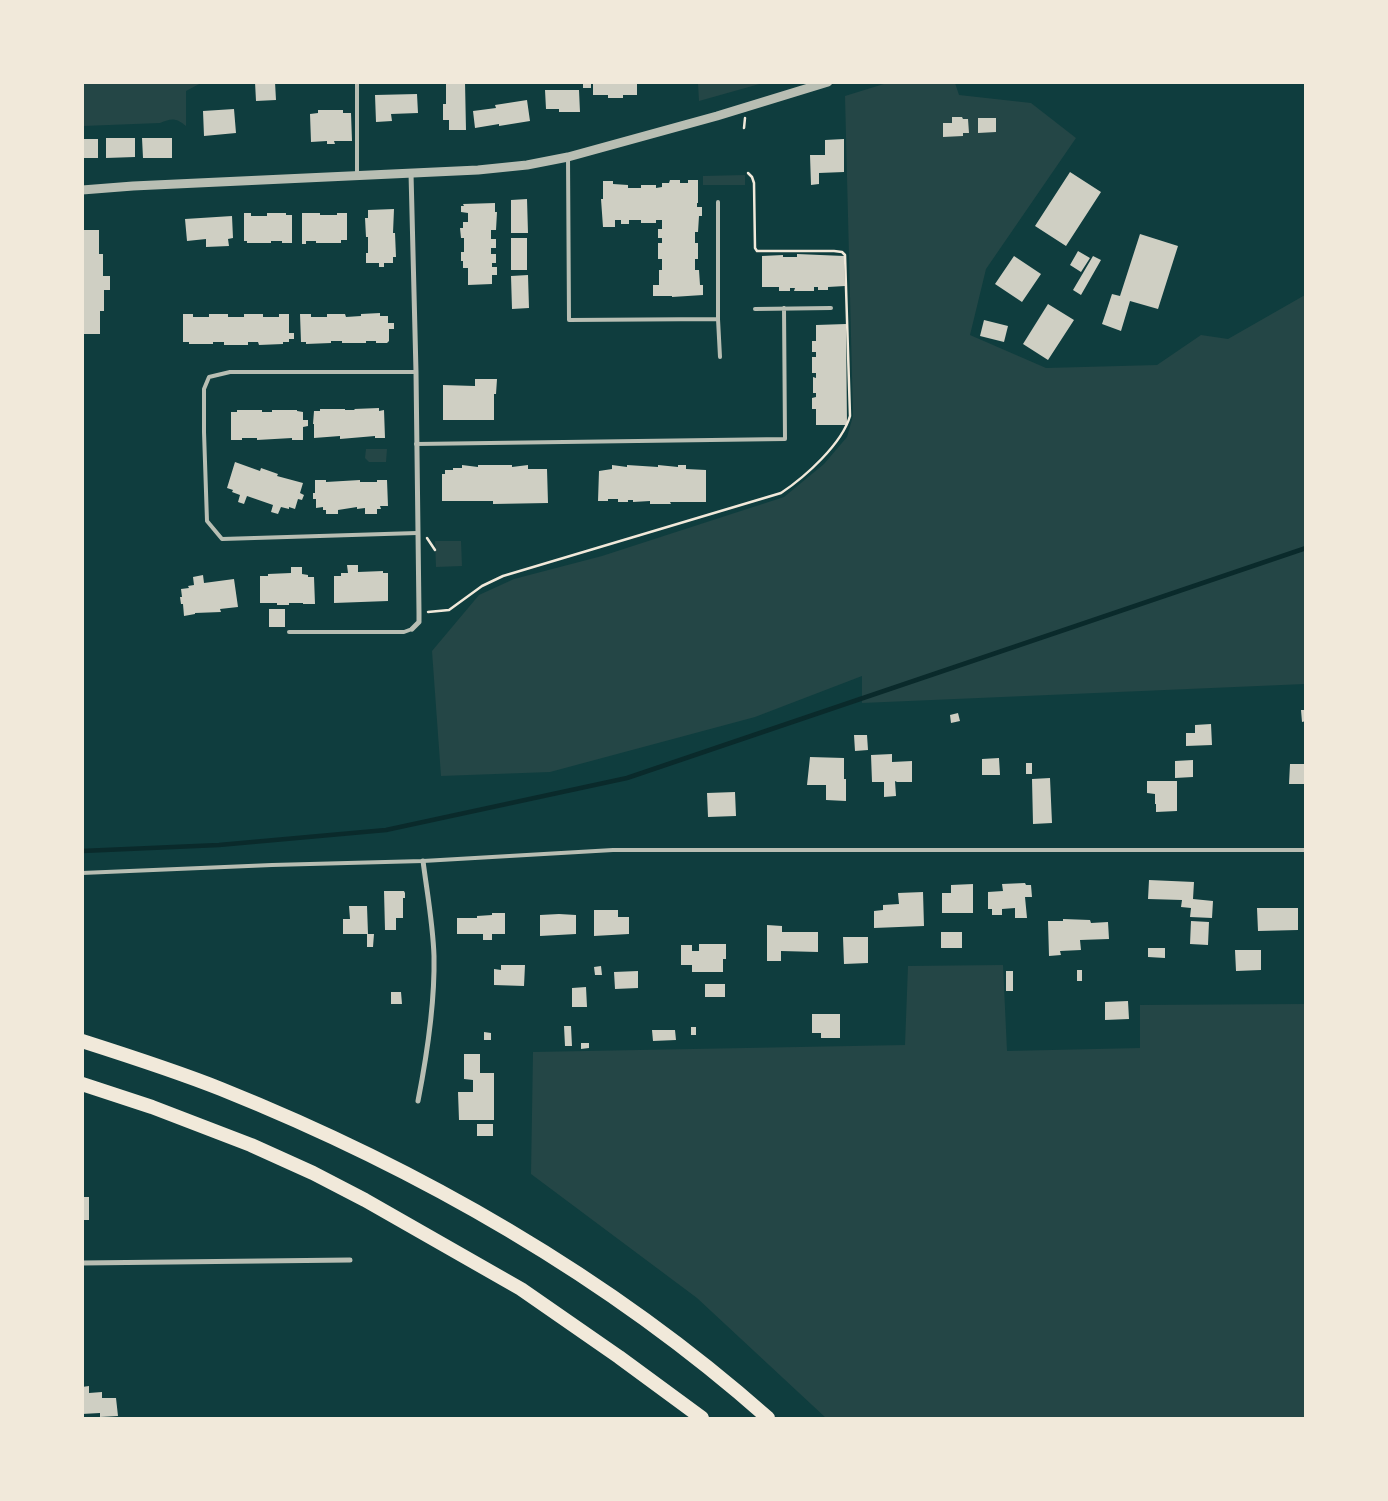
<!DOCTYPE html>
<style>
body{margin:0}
#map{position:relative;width:1388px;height:1501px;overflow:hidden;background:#0f3d3e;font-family:"Golos Text",sans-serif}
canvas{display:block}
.frame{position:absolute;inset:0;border:84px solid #f1e9da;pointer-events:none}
</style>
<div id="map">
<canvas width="1388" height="1501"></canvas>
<div class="frame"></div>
</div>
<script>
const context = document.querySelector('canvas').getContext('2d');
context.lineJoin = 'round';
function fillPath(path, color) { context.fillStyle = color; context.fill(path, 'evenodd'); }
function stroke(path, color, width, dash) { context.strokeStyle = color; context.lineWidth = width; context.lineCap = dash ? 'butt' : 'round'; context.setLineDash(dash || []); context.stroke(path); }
fillPath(new Path2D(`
 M82 83 83 82 201 83 186 91V126C176 118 172 118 160 123L83 126Z
 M698 83V82L763 83 699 101Z
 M887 83H955L959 95 1031 103 1076 138 986 269 970 335 1046 368 1157 365 1201 335 1228 339 1305 295V684L862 703V676L755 717 550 772 441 776 432 651 479 595 514 579 602 556 784 497 824 464 847 437 853 416 845 96Z
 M745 175V185H703V176Z
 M366 449H387L386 462H369L365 458Z
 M435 541H461L462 566 436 567Z
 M1003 965 1007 1051 1140 1048V1005L1305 1004V1418H826L697 1298 531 1174 533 1052 905 1045 908 966Z`), '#244646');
stroke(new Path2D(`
 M82 851 219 845 386 830 627 778 1306 548`), '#0a2a2b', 4.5);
fillPath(new Path2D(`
 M255 82H275L276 100 256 101Z
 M446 82H465L466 130H449V120H443V104H446Z
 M583 82H591V88H583Z
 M593 82H637V95H623V98H608V95H593Z
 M545 90H579L580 112H559V109H546Z
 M417 94 418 113 391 114 392 121 376 122 375 95Z
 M527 100 530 121 499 126V124L475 128 473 111 496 108 495 105Z
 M234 109 236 133 204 136 203 111Z
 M318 110H343V113H351L352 141H334L335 144H327V141L311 142 310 114 318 113Z
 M952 117H962L963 119H968L969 133H963V136L943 137V123H952Z
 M978 118H996V132L978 133Z
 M106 138H135V157L106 158Z
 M142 138H172V158H143Z
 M82 139H98V158H82Z
 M844 139V172L819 173V184L811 185 810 155H825V140Z
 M1070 172 1101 192 1066 246 1035 226Z
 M670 180H680V183H688V180H698V203H697V207H702V216H699L698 232H695V243H698V259H695V270H699L700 285H703V295L672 297V296H653V285H659V270H662V259H658V243H662V238H658V229H662V220H656V223H641V220H629V224H621V220H615V227H603L601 199H603V181H613V184L628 185V188H641V185H656V188L662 187V183H669Z
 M527 199 528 233H511V200Z
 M495 203V212H497L496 230H491V239H496V248H491V254H496V263H492V267H497V275H492V284L468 285V268H463V261H461V252H464V238H461L460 228H463V222H468V213L461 212V206H464L463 204Z
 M394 209 393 233H395L396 257H393V263H384V267H379V263H366V253H368V237H366L365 218H368V210Z
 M244 213H251V216H267V213H286V215H292V243H282V241H271V243H247V241H244Z
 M302 213H320V215H337V213H347V240H341V243H316V241H306V244H302Z
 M232 216 233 238 228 239 229 246 206 247V239L187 241 185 219Z
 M82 230H99V254H103V276H110V290H104V311H100V334H82Z
 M1140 234 1178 246 1158 309 1130 301 1121 331 1102 324 1112 294 1120 296Z
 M511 238H527V270H511Z
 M1078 251 1090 258 1081 272 1070 265Z
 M797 254 844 256 845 286 828 287V290H818V287H814V291H794L795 288H790V291H779V287H762V256L783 255V257H797Z
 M1014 256 1041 274 1022 302 995 284Z
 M1093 256 1101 260 1081 295 1073 290Z
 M528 275 529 308 512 309 511 276Z
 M1048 304 1074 320 1048 360 1023 344Z
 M380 313V316H388V323H394V329H389V341L387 343H376V341H366V343H342V341H331V343L306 344V342H301L300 314H311V317H327V314H345L346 317 361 316V314Z
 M183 314H193V317H209V314H228V317H244V314H263V317H279V314H289V333H294V339H289V342H283V344L259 345 258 342H248V345H224V342H213V344H189V342H183Z
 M984 320 1008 326 1004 342 980 336Z
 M846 324 847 425H816V409H812V398L816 397V393H813V377L816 378V373H812V357H816V352H812V341H816V325Z
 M475 379H497L496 394H494V420H443V385L475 386Z
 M379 408V411L384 410 385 438H375V436L340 439V436L314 438V424H313L314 411H320V409H345V410H355L354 409Z
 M237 410H262V412H272V410H297V411L303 412V420H308V426L303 427V440H292V438L257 440V438H242V440H231V412H237Z
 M235 462 260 471 261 468 278 474 277 476 303 483 300 493 304 495 302 500 298 499 295 509 289 507V509L281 507 278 514 271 512 273 505 247 496 244 504 238 502 240 495 232 492 233 490 227 488Z
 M462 465 478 467V465H512V467L528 465V469H547L548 503 493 504V501H442V474H445V470H453V468H462Z
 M612 465 627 467V465L658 467V465L678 467V465H686V469L706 470V502H670L671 504H650V501L633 502V500H628V502H618V499H608V501H598L599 471 612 469Z
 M315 480H326V482L360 480V482H377V480H387L388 506H380L381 509H377V514H365V508L357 509V507L338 510V514H326V510H323V507L316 508V499H313V493H315Z
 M347 565H358V572L383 571V573H388V601L334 603V576H341V573H348Z
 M291 567H302V574L308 575V577H314L315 604H303V603H289V605H277V603H260V576H268V574L291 573Z
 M203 575 204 583 234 579 238 607 220 609 221 612 195 613V614L184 616 183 604H181L180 597H182L181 589 189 588 188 586 194 585 193 577Z
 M269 609H285V627H269Z
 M1301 710H1306V721L1302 722Z
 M958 713 960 721 951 723 950 715Z
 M1211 724 1212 745 1186 746V733H1195V725Z
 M854 735H867L868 750 855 751Z
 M892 754V762L912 761V782H897L895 781 896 796 884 797V782H872L871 755Z
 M810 757 844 758V779H846V801L826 800V785H807Z
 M999 758 1000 775H982V759Z
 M1193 760V777L1175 778V761Z
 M1026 763H1032V774H1026Z
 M1290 764H1306V784H1289Z
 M1050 778 1052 823 1033 824 1032 779Z
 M1147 781H1177V811L1156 812V804H1155V794L1147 793Z
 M735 792 736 816 708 817 707 793Z
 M1149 880 1194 882 1193 899 1213 901 1212 918 1190 917 1191 908 1181 907 1182 900 1148 899Z
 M1025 883 1026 885H1031L1032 897H1025L1027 918H1015V908L1002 909V915H992V909H988V892L1003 891 1002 884Z
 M973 884V913H942V893H951V885Z
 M384 891H404L405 893V898H403V918H396V930H385Z
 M923 892 924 926 874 928V911L883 910V905L899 904 898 893Z
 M349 906H367L368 934H343V919H350Z
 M1257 908H1298V930L1258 931Z
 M594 910H618V917H629V934L594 936Z
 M492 913H505V934H492V940H483V934H457V918H477V916L492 915Z
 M559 914 576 915V934L540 936V915Z
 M1063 919 1090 920 1091 923 1108 922 1109 939 1080 940 1081 950 1060 951 1061 955 1049 956 1048 921H1063Z
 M1191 921 1209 922 1208 945 1190 944Z
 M767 925 782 926V932H818V952L781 951V961H767Z
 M941 932H962V948H941Z
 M367 934H374L373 947H367Z
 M843 937H868V963L844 964Z
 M699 944H726V959H723V972H692V965H681V945H692V951H699Z
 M1148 948H1165V958L1148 957Z
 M1235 950H1261V970L1236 971Z
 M501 965H525L524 986 494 985V969L501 970Z
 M601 966 602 975H595L594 967Z
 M1077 970H1082V981H1077Z
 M638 971V988L615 989 614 972Z
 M1006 971H1013V991H1006Z
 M705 984H725V997H705Z
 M586 987 587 1007H572V988Z
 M391 992H401L402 1004H391Z
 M1128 1001 1129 1019 1105 1020V1002Z
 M812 1014H840V1038H821V1033H812Z
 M564 1026H571L572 1046H565Z
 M691 1027H696V1035H691Z
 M652 1030H675L676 1040 653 1041Z
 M484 1032 491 1033V1040H484Z
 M581 1043H589V1048L581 1049Z
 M464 1054H480V1073H494V1120H459L458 1092H473V1080L464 1079Z
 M477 1124H493V1136H477Z
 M82 1197H89V1220H82Z
 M89 1386V1393L102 1392V1398H116L118 1416 100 1417V1413L82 1414V1387Z`), '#cfcfc3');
stroke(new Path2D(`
 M744 128 745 118
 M427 538 435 550
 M428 612 449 610 482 586 503 576 781 493C805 477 842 444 850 416L845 255 842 252 834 251H757L755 248 754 183 752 177 748 173`), '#f1e9da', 2.5);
stroke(new Path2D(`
 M357 82V176
 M568 157 569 320 718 319V202
 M755 309 831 308
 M718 319 720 357
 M416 372H230L209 377 204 389V432L207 521 222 539 417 533
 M416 444 785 439 784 308
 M289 632H404L412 629
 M82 873 272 865 423 861 613 850H1306`), '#b8beb3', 4);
stroke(new Path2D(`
 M411 173 416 372 419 613V622L412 629
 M418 1101C427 1055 435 1004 434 956 433 924 427 892 423 861
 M82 1263 350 1260`), '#b8beb3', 5);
stroke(new Path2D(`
 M82 190 133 186 478 170 527 165 568 157 717 116 828 82`), '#b8beb3', 9);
stroke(new Path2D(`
 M82 1041C129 1056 176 1071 221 1089 418 1168 609 1277 768 1418
 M82 1084 152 1107 251 1145 313 1173 365 1200 521 1289 619 1357 702 1418`), '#f1e9da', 14);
</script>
